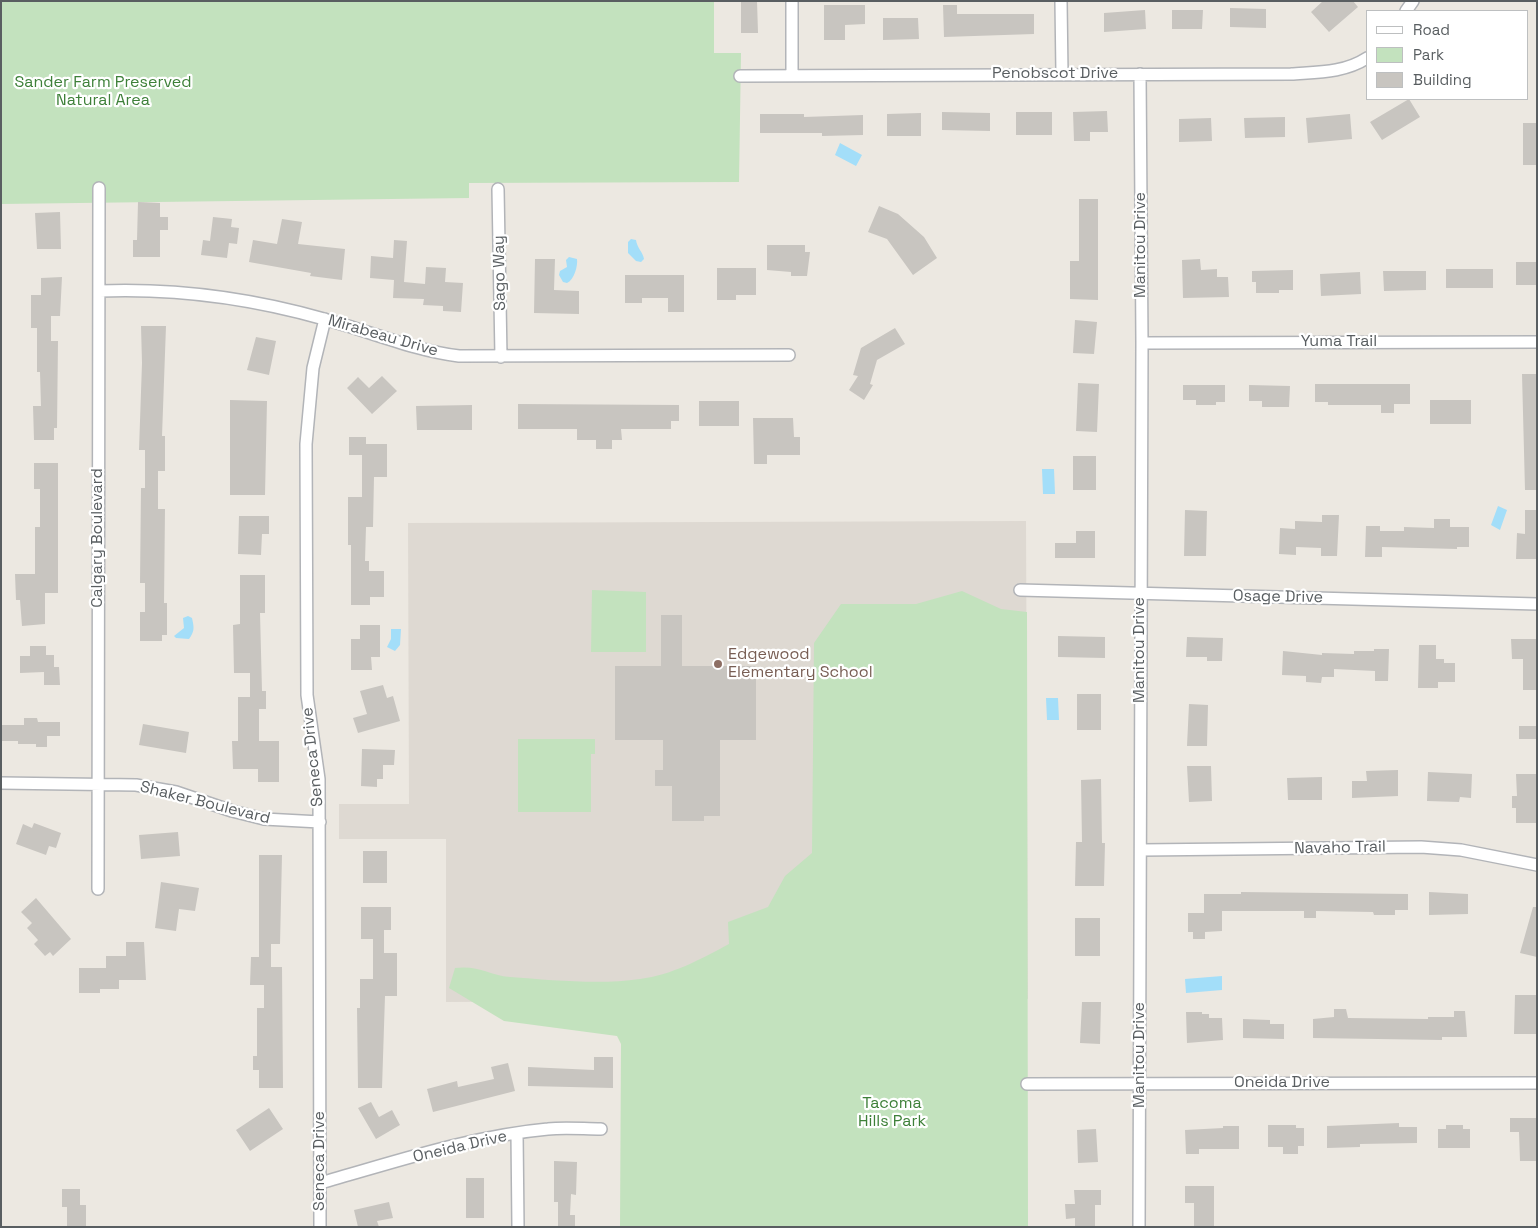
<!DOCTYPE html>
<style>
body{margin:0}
#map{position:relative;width:1538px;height:1228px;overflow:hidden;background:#ece8e1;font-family:"Space Grotesk",sans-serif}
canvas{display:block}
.frame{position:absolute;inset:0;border:2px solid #595e61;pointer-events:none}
.legend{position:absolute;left:1366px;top:10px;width:162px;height:90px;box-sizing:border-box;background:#fff;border:1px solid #bdbfc0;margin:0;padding:6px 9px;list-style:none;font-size:15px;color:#595e61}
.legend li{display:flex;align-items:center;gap:10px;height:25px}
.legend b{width:25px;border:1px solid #bdbfc0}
</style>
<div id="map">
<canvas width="1538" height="1228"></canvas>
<div class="frame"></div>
<ul class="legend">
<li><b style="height:6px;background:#fff"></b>Road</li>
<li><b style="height:14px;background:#c3e2be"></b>Park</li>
<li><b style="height:14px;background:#c8c5c0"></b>Building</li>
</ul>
</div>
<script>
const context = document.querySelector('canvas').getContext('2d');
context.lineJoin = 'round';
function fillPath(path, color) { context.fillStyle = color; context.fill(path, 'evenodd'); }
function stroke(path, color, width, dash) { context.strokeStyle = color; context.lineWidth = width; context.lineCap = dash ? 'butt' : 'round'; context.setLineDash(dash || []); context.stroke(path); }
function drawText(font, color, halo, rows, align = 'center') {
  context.font = font + ' "Space Grotesk",sans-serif'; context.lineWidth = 4.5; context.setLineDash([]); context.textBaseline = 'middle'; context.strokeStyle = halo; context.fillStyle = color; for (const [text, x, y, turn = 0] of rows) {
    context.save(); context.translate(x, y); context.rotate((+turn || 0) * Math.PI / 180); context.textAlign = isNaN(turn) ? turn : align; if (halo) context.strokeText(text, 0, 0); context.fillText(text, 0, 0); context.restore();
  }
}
fillPath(new Path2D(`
 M1026 521 1028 999 446 1002V839H339V804H409L408 523Z`), '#ded9d2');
fillPath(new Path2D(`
 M1 1H714V53H741L739 182 469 183V198L1 204Z
 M592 590 646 592V652H591Z
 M962 591 1001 609 1027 612 1028 1227H620L621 1044 617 1036 504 1021 449 988 455 968C479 965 488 975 510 977 551 980 600 985 640 979 672 975 701 959 729 944L728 922 768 907 785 876 812 853 814 643 841 604H916Z
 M518 739H595V754H591V812H518Z`), '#c3e2be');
fillPath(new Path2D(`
 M840 143 862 155 856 166 835 155Z
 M631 239 636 240C637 248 643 252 644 259L641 262 636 261 628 253V242Z
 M569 257 577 259C578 266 574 280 567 283L563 282 559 275 560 271 567 267 566 260Z
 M1042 469H1054L1055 494H1043Z
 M1498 506 1507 510 1500 530 1491 525Z
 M188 616 192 618C194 627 195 631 189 639L176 638 174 636 184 628 183 618Z
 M391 629H401L400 645 395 651 387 647 391 639Z
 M1046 698H1058L1059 720H1047Z
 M1222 976V990L1186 993 1185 979Z`), '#a3def9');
fillPath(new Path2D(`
 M741 1H757L758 33H741Z
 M1323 1H1353L1358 7 1329 32 1311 12Z
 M824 5H865V24L845 25V40H824Z
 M943 5H957V14H1034V34L944 37Z
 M1230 8 1266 9V28L1230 27Z
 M1145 10 1146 29 1104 32V13Z
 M1172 10H1203L1202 29H1172Z
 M883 18H918L919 39 883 40Z
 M1409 99 1420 117 1382 140 1370 122Z
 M1107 111 1108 132H1090V141H1074L1073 112Z
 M942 112 990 113V131L942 130Z
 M1016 112H1052V135H1016Z
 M921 113V136H887V114Z
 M760 114H804V117L863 115V135L822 136V133H760Z
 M1350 114 1352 139 1308 143 1306 118Z
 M1285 117V137L1245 138 1244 118Z
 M1211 118 1212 141 1179 142V119Z
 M1523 123H1537V165H1523Z
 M1079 199H1098V300L1070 299V261H1079Z
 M138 202 160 203V217H168V230H160V257H133V240H137Z
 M879 206 898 214 924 237 937 258 913 275 887 239 868 232Z
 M60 212 61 249H37L35 213Z
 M213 217 232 219 231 227 239 228 237 244 229 243 227 258 201 255 203 240 210 241Z
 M282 219 302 222 298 244 345 249 342 280 310 276 311 273 249 262 253 240 277 244Z
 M394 240 407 241 404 282 425 284 426 267 446 268 445 282 463 283 461 312 443 311V306L423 305 424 299 393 298 394 280 370 278 371 256 393 258Z
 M767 245H805V252H810L807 276H791V272L767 270Z
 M535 259H555L554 290 579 291V314L534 313Z
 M1200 259 1201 270 1217 269V277H1228L1229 297 1183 298 1182 260Z
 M1516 262H1537V285H1516Z
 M717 268H756V295H736V300H717Z
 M1446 269H1493V288H1446Z
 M1293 270V290H1279V293H1256V282H1252V271Z
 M1383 271H1426V290L1384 291Z
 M1360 272 1361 294 1321 296 1320 274Z
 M625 275H684V312H668V298H642V303H625Z
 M62 277 60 316H51V341H58L57 428H54V440H34L33 406H41L40 372H37V328H31V295H41V278Z
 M1075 320 1097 322 1094 354 1073 353Z
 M141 326H166L162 436H165V471H158V509H165L164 603H167V635H162V641H140V612H145V583H140L141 488H145V450H139L142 363Z
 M895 328 905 344 877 360 870 384 873 385 864 400 849 390 858 376 853 375 861 348Z
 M256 337 276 341 269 375 247 370Z
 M1522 374H1537V490H1525Z
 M382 376 397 391 372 414 347 388 358 377 369 388Z
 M1078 383 1099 384 1097 432 1076 431Z
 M1315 384H1410V404H1394V413H1381V405H1328V402H1315Z
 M1183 385H1225V402H1216V405H1196V400H1183Z
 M1249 385 1290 386 1289 407H1262V401H1249Z
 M230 400 267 401 265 495H230Z
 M1430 400H1471V424H1430Z
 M699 401H739V426H699Z
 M518 404 679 405V421H671V429H621L622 440H612V449H596V440H577V429H518Z
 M472 405V430H417L416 406Z
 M753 418H793L794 437H800V455H767V464H754Z
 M349 437H366V444H387V477H374L373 527H366L365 561H369V571H384V597H370V605H351V545H348V497H362V455H349Z
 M1073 456H1096V490H1073Z
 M34 463H58V593H45V624L22 626 20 600H16L15 574H35V527H40V489H34Z
 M1185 510 1207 511 1206 556H1184Z
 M1525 510H1537V559H1516L1517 533 1525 534Z
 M1322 515H1339L1337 556H1321V548L1296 547V555L1279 554 1280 528 1295 529V521L1322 522Z
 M239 516H269V534H262L261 555 238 554Z
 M1434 519H1450V527H1469V547H1457V549L1382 547V557H1365L1366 526H1380V531H1404V527L1434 528Z
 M1076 531H1095V558H1055V543H1076Z
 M240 575H265V613H260L262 691H266V709H259V741H279V782H258V769H233L232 741H238V697H250V673H234L233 625 240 624Z
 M661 615H682V666H756V740H720V816H704V821H672V786H655V770H663V740H615V666H661Z
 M360 625H380V657H371L372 670H351V639H360Z
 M1058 636 1105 637V658L1058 657Z
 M1187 637 1223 638 1222 661H1207V657H1186Z
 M1511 639H1537V690H1523V659H1512Z
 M1419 645H1436V659H1444V663H1455V682H1438V688H1418Z
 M30 646H46V655H54V667H59L60 685H44V672L20 673V656H30Z
 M1374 649H1389L1388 681H1375V671L1334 669V677H1322L1321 683 1306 682V676L1282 675 1283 651 1322 655V653L1354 654V651H1374Z
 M383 685 387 698 393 696 400 721 358 733 353 718 367 714 360 691Z
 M1077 694H1101V730H1077Z
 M1189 704 1208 705 1207 746H1187Z
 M24 718H37L38 722H60V736H47V747H36V744H18V741H1V725H24Z
 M143 724 189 732 186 753 139 745Z
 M1519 726H1537V739H1519Z
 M362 749 395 750 394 765H383V779H377V787L361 786Z
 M1187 766H1211L1212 801 1189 802Z
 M1398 770V796L1352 798V781H1367L1366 771Z
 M1428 772 1472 774 1471 798 1460 797 1459 802 1427 801Z
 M1516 774H1537V823H1516V808H1512V796H1517Z
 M1322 777V800H1288L1287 778Z
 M1101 779 1102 843H1105L1104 886H1075L1076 842H1082L1081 780Z
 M34 823 61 833 56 848 49 846 46 855 16 844 23 824 32 828Z
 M178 832 180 856 141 859 139 835Z
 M363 851H387V883H363Z
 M259 855H282L280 944H271V967H282L283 1088H259V1070H253V1056H257V1008H264V985H250L251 957H259Z
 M161 882 199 888 195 911 179 909 176 931 155 928Z
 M1241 892 1408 894V910H1395V915H1374L1373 912 1316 911V918H1304V911H1222V931L1205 932V939H1193V932H1188V913H1204V894H1241Z
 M1429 892 1468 894V914L1429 915Z
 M36 898 71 939 53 956 50 952 45 956 34 944 38 940 27 928 32 923 21 912Z
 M361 907H391V930H384V953H397V996H385L382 1088H358L357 1008H360V979H373V939H361Z
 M1533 907H1537V957L1520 953Z
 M1075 918H1100V956H1075Z
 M126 942H144L146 980H119V989H100V993H79V968H106V956H126Z
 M1515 995H1537V1034H1514Z
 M1082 1002H1101L1100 1044 1080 1043Z
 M1334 1009H1346L1348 1018 1428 1019V1017H1454V1011H1465L1467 1037H1442V1040L1313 1038V1019L1334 1017Z
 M1186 1012H1202V1014H1209V1018H1222L1223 1040 1187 1043Z
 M1243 1019 1270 1020V1024H1284V1039L1243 1038Z
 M594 1057H613V1088L528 1086V1067L594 1070Z
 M508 1063 515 1091 433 1112 427 1089 457 1081 458 1087 494 1079 491 1067Z
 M371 1102 379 1117 392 1110 400 1125 376 1139 358 1108Z
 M269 1108 283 1129 250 1151 236 1130Z
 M1510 1118H1537V1161H1520L1519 1132H1510Z
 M1399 1123V1127H1417V1143L1360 1144V1147L1327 1148V1126Z
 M1268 1125H1296V1128H1304V1146H1298V1154H1283V1147H1268Z
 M1446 1125H1463V1129H1470V1148H1438V1129H1446Z
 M1223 1126H1239V1149H1199V1154H1186L1185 1130 1223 1128Z
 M1096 1129 1098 1162 1078 1163 1077 1130Z
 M554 1161 577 1162 576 1195 571 1194 570 1215H575V1227H558V1202H554Z
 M466 1178H484V1218H466Z
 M1185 1186H1214V1227H1194V1203H1185Z
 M62 1189H80V1205H86V1227H67V1207H62Z
 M1074 1190H1101V1205H1095V1226H1075V1218L1066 1219 1065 1204H1075Z
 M389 1202 393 1218 377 1221 379 1227H358L354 1210Z`), '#c8c5c0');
const street = new Path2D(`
 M792 1V76
 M1061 1 1062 74
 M1406 11 1413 1
 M740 76 1291 74C1317 72 1344 73 1367 58
 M498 189 501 357
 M99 291C176 288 250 298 324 319 369 331 412 350 459 356L789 355
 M1142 343 1537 342
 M1020 590 1537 604
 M1 783 136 785 176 792 232 811 264 819 320 822
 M1142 850 1421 847 1461 850 1537 865
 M98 889 99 188
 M1027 1084 1537 1083
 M517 1133 518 1227
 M320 1183C395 1162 471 1136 548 1129 565 1127 584 1129 601 1129
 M320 1227 319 779 307 695 306 444 313 368 325 319
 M1139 1227 1142 343 1140 74`);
stroke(street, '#b2b4b8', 14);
stroke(street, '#fff', 11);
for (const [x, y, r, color] of [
 [718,664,5,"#8d6e63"]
]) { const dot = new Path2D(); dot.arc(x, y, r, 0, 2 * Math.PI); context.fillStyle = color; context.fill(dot); stroke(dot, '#fff', 2); }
drawText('16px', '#595e61', '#fff', [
 ["Penobscot Drive",1055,74],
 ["Manitou Drive",1141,245,-90],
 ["Sago Way",500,273,-91],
 ["Mirabeau Drive",383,336,16],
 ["Yuma Trail",1339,342],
 ["Calgary Boulevard",98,538,-90],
 ["Osage Drive",1278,597,1],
 ["Manitou Drive",1140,650,-90],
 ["Seneca Drive",313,757,-96],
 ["Shaker Boulevard",205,803,14],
 ["Navaho Trail",1340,848,-1],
 ["Manitou Drive",1140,1055,-90],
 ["Oneida Drive",1282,1083],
 ["Oneida Drive",460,1147,-13],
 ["Seneca Drive",320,1161,-90]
]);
drawText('16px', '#3e8039', '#fff', [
 ["Sander Farm Preserved",103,83],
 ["Natural Area",103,101],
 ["Tacoma",892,1104],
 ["Hills Park",892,1122]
]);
drawText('16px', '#785e54', '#fff', [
 ["Edgewood",728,655],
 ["Elementary School",728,673]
], 'left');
</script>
